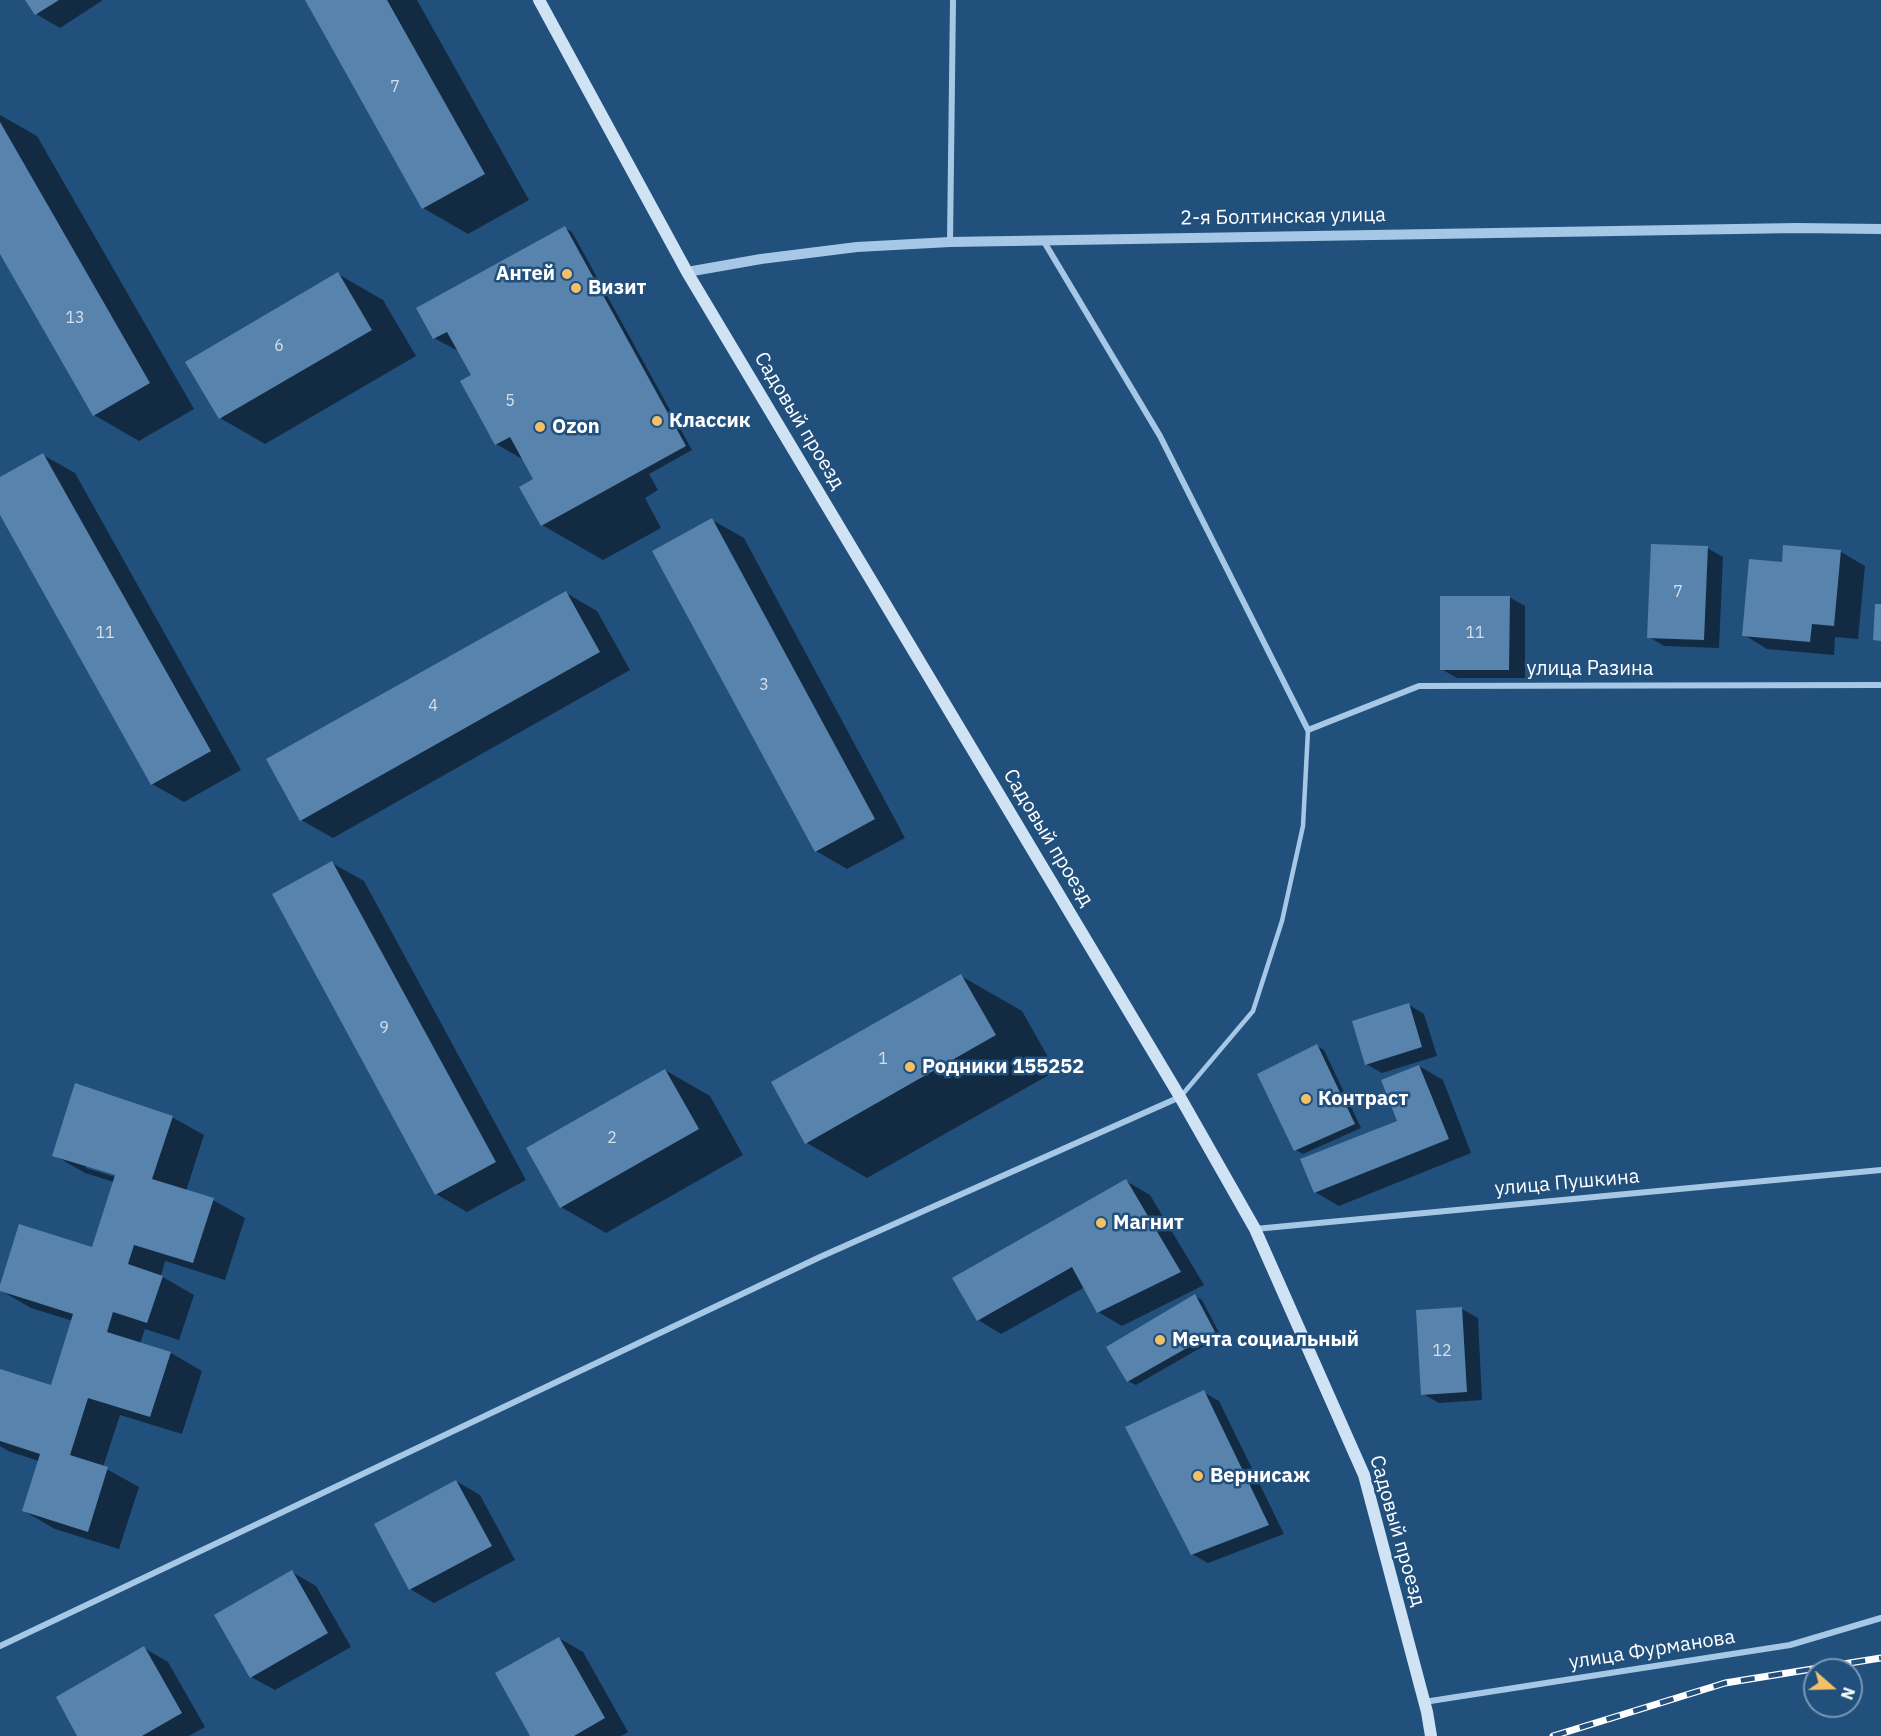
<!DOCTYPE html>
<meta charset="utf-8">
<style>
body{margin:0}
#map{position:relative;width:1881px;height:1736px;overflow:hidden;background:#22507d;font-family:"IBM Plex Sans",sans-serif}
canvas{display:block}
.north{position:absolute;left:1803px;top:1658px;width:60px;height:60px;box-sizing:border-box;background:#22507d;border:2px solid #7a96b1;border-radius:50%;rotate:110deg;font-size:16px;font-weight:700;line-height:24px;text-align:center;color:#fff}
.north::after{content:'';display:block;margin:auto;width:21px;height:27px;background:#f2c068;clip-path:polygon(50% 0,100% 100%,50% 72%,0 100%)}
</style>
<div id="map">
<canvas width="1881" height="1736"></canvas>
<div class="north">N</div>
</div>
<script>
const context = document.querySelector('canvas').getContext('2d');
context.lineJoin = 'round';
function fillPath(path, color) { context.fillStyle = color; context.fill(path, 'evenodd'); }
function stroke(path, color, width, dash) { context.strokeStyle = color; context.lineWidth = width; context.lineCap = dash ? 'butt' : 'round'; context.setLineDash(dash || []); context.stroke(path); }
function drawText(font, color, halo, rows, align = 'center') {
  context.font = font + ' "IBM Plex Sans",sans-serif'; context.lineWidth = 5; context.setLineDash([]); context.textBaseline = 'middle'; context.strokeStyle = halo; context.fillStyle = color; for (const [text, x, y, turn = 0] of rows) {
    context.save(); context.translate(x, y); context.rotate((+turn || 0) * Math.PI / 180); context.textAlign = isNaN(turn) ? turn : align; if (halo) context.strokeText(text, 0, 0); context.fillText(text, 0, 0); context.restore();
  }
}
fillPath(new Path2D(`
 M27 0H103L60 28 36 14Z
 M307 0H417L529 200 468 234 423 208Z
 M0 115 37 136 194 409 139 441 94 415 0 251Z
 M565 228 572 232 692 450 649 474 658 490 645 498 661 528 603 560 542 525 535 480 524 460 496 444 473 376 460 352 434 338Z
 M338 274 383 300 416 356 265 444 220 418Z
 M43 455 75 473 241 770 184 802 152 784 0 512V479Z
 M712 520 744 538 905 838 847 869 816 851Z
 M1707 548 1723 557 1719 648 1664 646 1649 637Z
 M1841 552 1865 566 1858 639 1835 637 1834 655 1767 649 1744 635 1783 564Z
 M566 593 597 611 630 670 333 838 301 820Z
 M1509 597 1525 606V678H1457L1441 669Z
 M332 863 364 881 526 1180 467 1212 436 1194Z
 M961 976 1022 1011 1056 1071 867 1178 807 1143Z
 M1409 1005 1424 1014 1437 1056 1382 1073 1366 1064Z
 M1317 1046 1324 1050 1361 1128 1303 1154 1296 1150Z
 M1419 1066 1443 1080 1471 1153 1339 1206 1315 1192 1399 1122Z
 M665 1070 710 1096 743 1155 606 1233 561 1207Z
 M172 1117 204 1135 186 1191 213 1200 245 1218 225 1280 165 1261 161 1276 194 1295 179 1340 145 1329 140 1344 171 1353 202 1371 182 1434 120 1415 103 1467 139 1487 119 1549 55 1529 24 1511 39 1461 8 1451 0 1446V1371L51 1387 73 1321 31 1308 0 1290 93 1249 114 1182 85 1173 54 1155ZM86 1165 123 1176 122 1179 86 1168Z
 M1126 1181 1150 1195 1204 1285 1122 1326 1098 1312 1085 1287 1001 1334 978 1320Z
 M1195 1296 1202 1300 1221 1336 1136 1385 1128 1381Z
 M1462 1309 1478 1318 1482 1400 1439 1403 1423 1394Z
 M1203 1392 1219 1401 1284 1534 1208 1563 1192 1554Z
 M456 1481 480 1495 515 1560 434 1603 410 1589Z
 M292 1572 316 1586 351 1647 275 1690 251 1677Z
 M559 1638 583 1652 628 1732 621 1736H532Z
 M144 1648 168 1662 205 1727 189 1736H79Z`), '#0007');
fillPath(new Path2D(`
 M25 0H59L35 15Z
 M305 0H387L485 174 422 209Z
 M0 122 150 383 93 416 0 254Z
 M565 226 686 446 541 526 519 487 533 479 510 437 495 445 460 381 471 375 447 332 433 339 416 308Z
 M338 272 372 330 219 419 185 362Z
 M43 453 211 751 151 785 0 515V477Z
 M712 518 875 819 815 852 652 551Z
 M1651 544 1708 546 1704 640 1647 638Z
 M1783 545 1841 550 1834 626 1812 624 1810 642 1742 636 1749 559 1782 562Z
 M566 591 600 652 300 821 266 759Z
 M1440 596H1510L1509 670H1440Z
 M1875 604H1881V641L1873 640Z
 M332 861 496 1162 435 1195 272 894Z
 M961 974 996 1035 805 1144 771 1082Z
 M1409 1003 1422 1047 1365 1065 1352 1021Z
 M1317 1044 1355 1124 1294 1151 1257 1074Z
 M1419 1065 1449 1139 1314 1193 1300 1159 1397 1121 1381 1080Z
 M665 1069 699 1129 560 1208 526 1148Z
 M75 1083 173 1116 152 1179 214 1198 193 1263 134 1245 128 1264 163 1276 147 1323 113 1312 107 1332 171 1352 150 1417 88 1398 70 1455 108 1467 88 1532 22 1511 40 1454 0 1441V1369L51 1385 73 1314 0 1291V1285L19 1224 92 1247 115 1175 52 1156Z
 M1126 1179 1181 1272 1097 1313 1072 1267 977 1321 952 1278Z
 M1195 1294 1215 1332 1127 1382 1106 1347Z
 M1462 1307 1467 1392 1421 1395 1416 1310Z
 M1204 1390 1269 1525 1191 1555 1125 1427Z
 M456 1480 492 1546 409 1590 374 1524Z
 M292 1570 328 1633 250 1678 214 1615Z
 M559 1637 605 1718 574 1736H530L495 1673Z
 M144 1646 182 1713 142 1736H77L56 1697Z`), '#5783ac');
stroke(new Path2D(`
 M1182 1095 1253 1011 1282 921 1303 826 1308 730`), '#a6c8e6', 4.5);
stroke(new Path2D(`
 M1043 240 1160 436 1308 730 1419 686 1881 685
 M950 242 953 0
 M1255 1229 1881 1170
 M0 1646 820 1257 1180 1097
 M1424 1702 1790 1645 1881 1618`), '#a6c8e6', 6);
stroke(new Path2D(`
 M687 272 761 259 857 247 950 242 1797 228 1881 229`), '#a6c8e6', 10);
stroke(new Path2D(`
 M539 0 687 272 1180 1097 1255 1229 1364 1475 1427 1712 1431 1736`), '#d0e3f5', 12);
const rail = new Path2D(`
 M1553 1736 1725 1683 1881 1658`);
stroke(rail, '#fff', 7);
stroke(rail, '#22507d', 4.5, [14]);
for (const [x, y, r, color] of [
 [567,274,6,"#f2c068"],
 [576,288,6,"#f2c068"],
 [657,421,6,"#f2c068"],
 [540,427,6,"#f2c068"],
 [910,1067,6,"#f2c068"],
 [1306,1099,6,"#f2c068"],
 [1101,1223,6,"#f2c068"],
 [1160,1340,6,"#f2c068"],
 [1198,1476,6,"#f2c068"]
]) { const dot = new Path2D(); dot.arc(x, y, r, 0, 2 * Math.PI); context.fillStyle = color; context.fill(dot); stroke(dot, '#22507d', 2); }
drawText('16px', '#d5e0ea', null, [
 ["7",395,87],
 ["13",75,318],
 ["6",279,346],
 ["5",510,401],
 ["7",1678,592],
 ["11",105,633],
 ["11",1475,633],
 ["3",764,685],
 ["4",433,706],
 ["9",384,1028],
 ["1",883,1059],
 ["2",612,1138],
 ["12",1442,1351]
]);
drawText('20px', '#fff', '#22507d', [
 ["2-я Болтинская улица",1283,217,-1],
 ["Садовый проезд",799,421,59],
 ["улица Разина",1590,669],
 ["Садовый проезд",1048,838,59],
 ["улица Пушкина",1567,1183,-5],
 ["Садовый проезд",1397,1531,74],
 ["улица Фурманова",1652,1650,-9]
]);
drawText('bold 20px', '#fff', '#22507d', [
 ["Антей",555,274,"right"],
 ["Визит",588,288],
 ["Классик",669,421],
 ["Ozon",552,427],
 ["Родники 155252",922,1067],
 ["Контраст",1318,1099],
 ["Магнит",1113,1223],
 ["Мечта социальный",1172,1340],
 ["Вернисаж",1210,1476]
], 'left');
</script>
